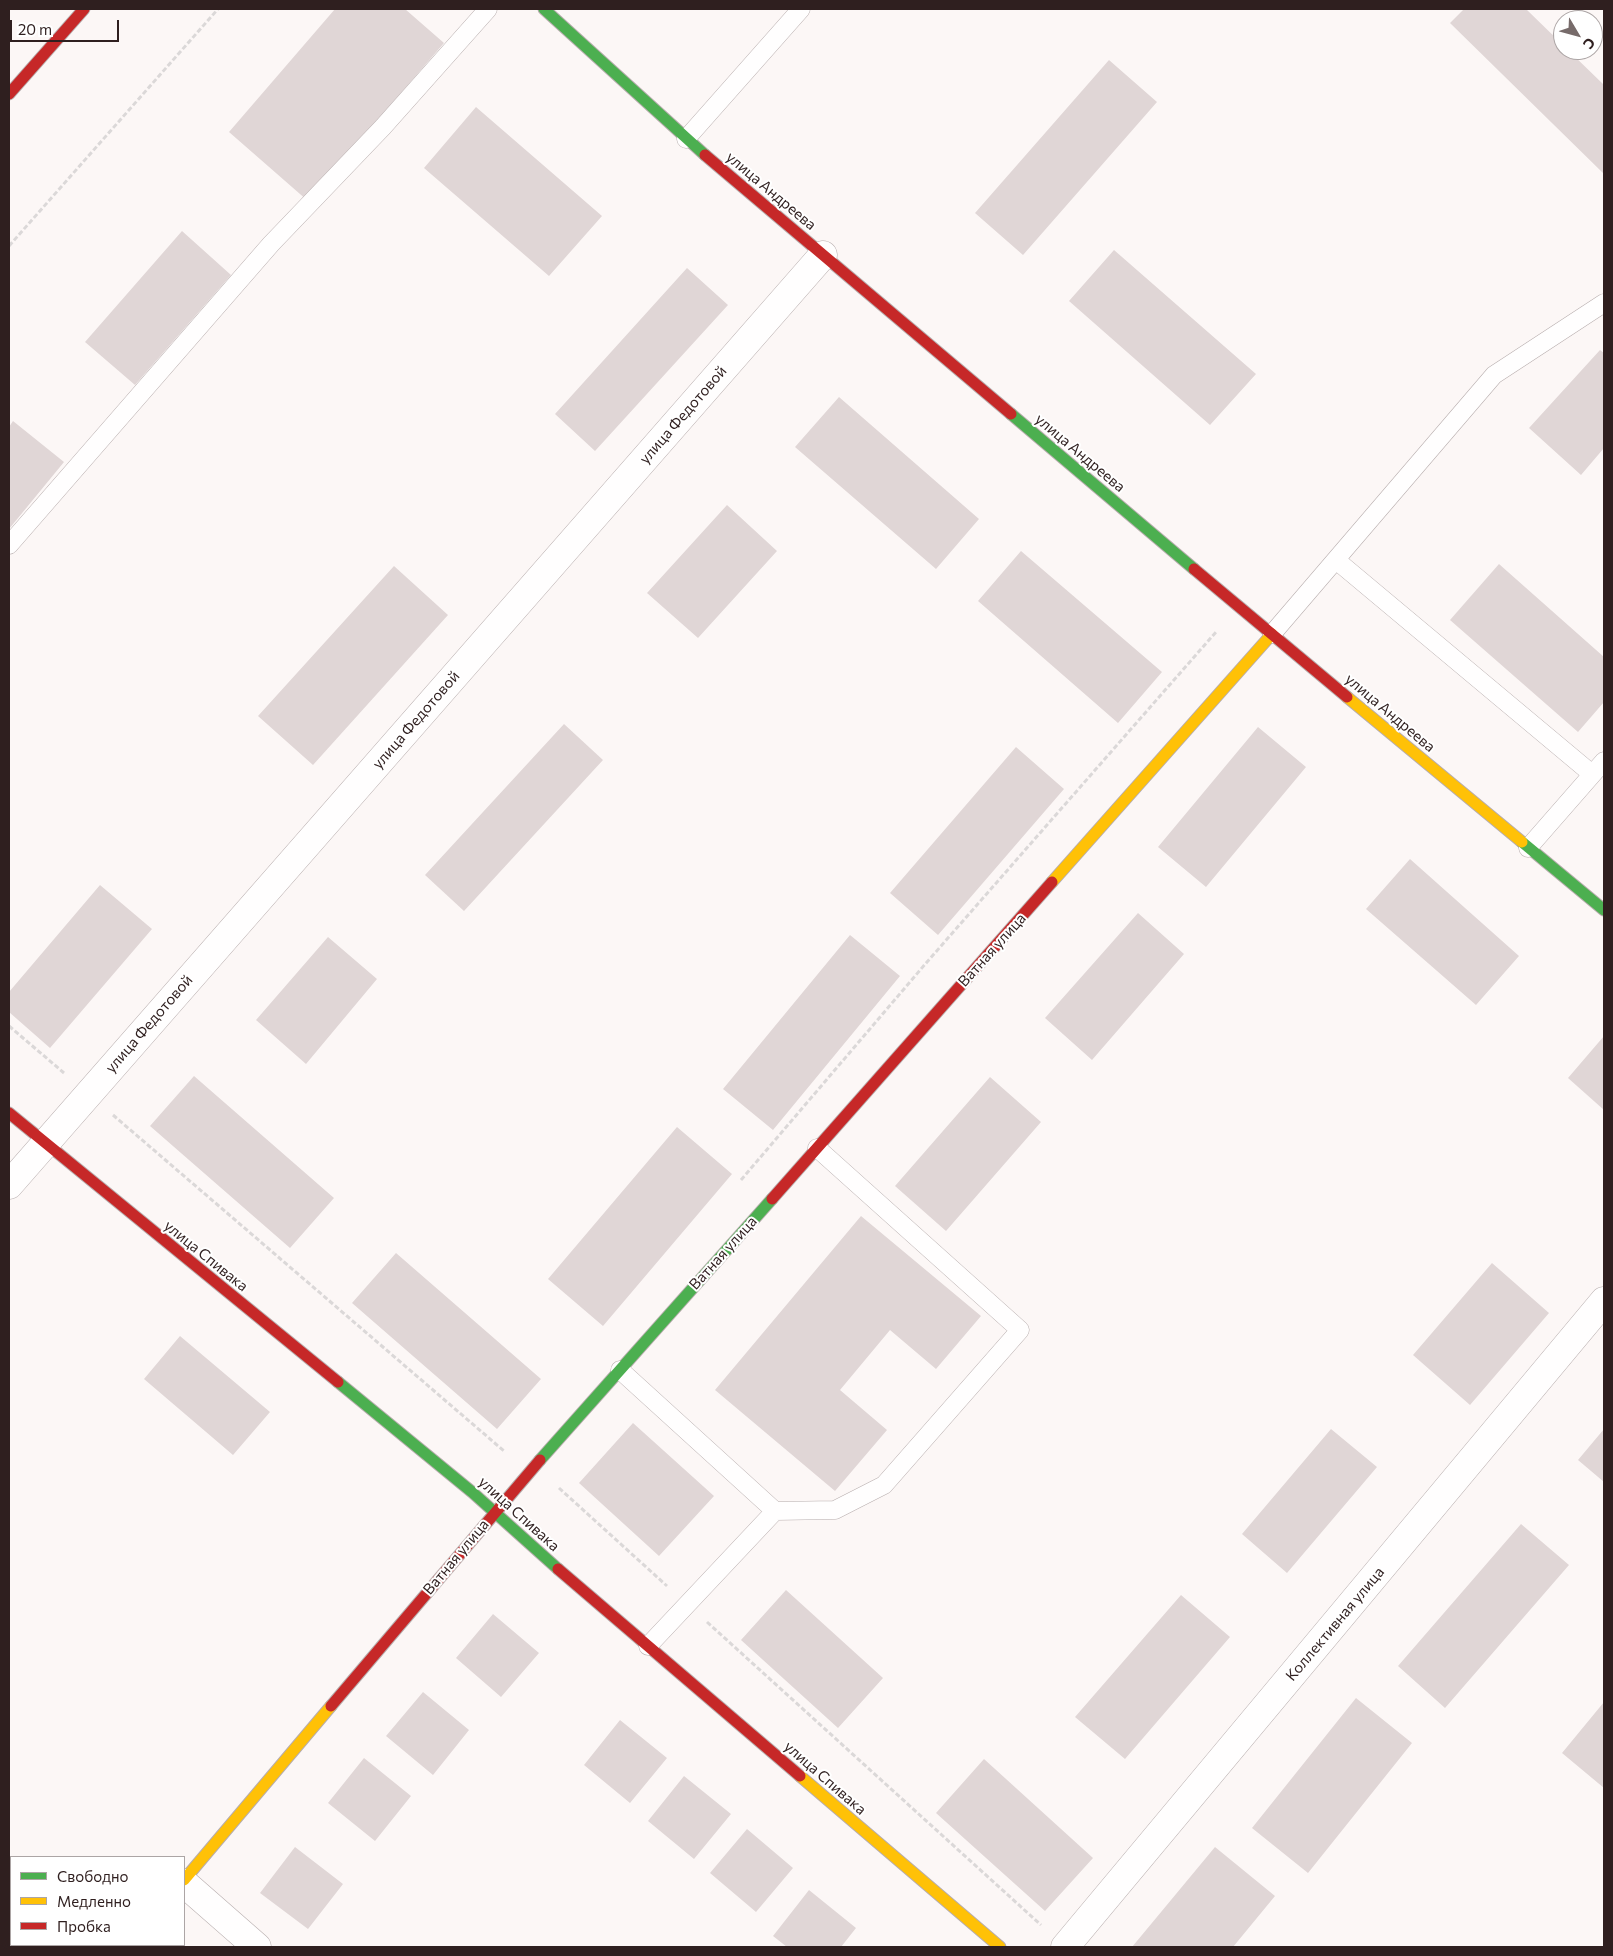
<!DOCTYPE html>
<meta charset="utf-8">
<style>
body{margin:0}
#map{position:relative;width:1613px;height:1956px;overflow:hidden;background:#fcf7f6;font-family:Commissioner,sans-serif}
canvas{display:block}
.frame{position:absolute;inset:0;border:10px solid #2f1f1f;pointer-events:none}
.legend{position:absolute;left:10px;top:1856px;width:175px;height:90px;box-sizing:border-box;background:#fff;border:1px solid #aca5a5;margin:0;padding:6px 9px;list-style:none;font-size:15px;color:#2f1f1f}
.legend li{display:flex;align-items:center;gap:10px;height:25px}
.legend b{width:25px;border:1px solid #aca5a5}
.north{position:absolute;left:1553px;top:10px;width:50px;height:50px;box-sizing:border-box;background:#fff;border:1px solid #aca5a5;border-radius:50%;rotate:127deg;font-size:14px;font-weight:700;line-height:20px;text-align:center;color:#2f1f1f}
.north::after{content:'';display:block;margin:auto;width:18px;height:22px;background:#776b6a;clip-path:polygon(50% 0,100% 100%,50% 72%,0 100%)}
.scale{position:absolute;left:10px;top:20px;width:109px;height:22px;box-sizing:border-box;border:2px solid #2f1f1f;border-top:0;padding-left:6px;font-size:15px;line-height:18px;white-space:nowrap;color:#2f1f1f;-webkit-text-stroke:4px #fff;paint-order:stroke}
</style>
<div id="map">
<canvas width="1613" height="1956"></canvas>
<div class="frame"></div>
<ul class="legend">
<li><b style="height:6px;background:#4caf50"></b>Свободно</li>
<li><b style="height:6px;background:#ffc107"></b>Медленно</li>
<li><b style="height:6px;background:#c62828"></b>Пробка</li>
</ul>
<div class="north">С</div>
<div class="scale">20 m</div>
</div>
<script>
const context = document.querySelector('canvas').getContext('2d');
context.lineJoin = 'round';
function fillPath(path, color) { context.fillStyle = color; context.fill(path, 'evenodd'); }
function stroke(path, color, width, dash) { context.strokeStyle = color; context.lineWidth = width; context.lineCap = dash ? 'butt' : 'round'; context.setLineDash(dash || []); context.stroke(path); }
function drawText(font, color, halo, rows, align = 'center') {
  context.font = font + ' Commissioner,sans-serif'; context.lineWidth = 4; context.setLineDash([]); context.textBaseline = 'middle'; context.strokeStyle = halo; context.fillStyle = color; for (const [text, x, y, turn = 0] of rows) {
    context.save(); context.translate(x, y); context.rotate((+turn || 0) * Math.PI / 180); context.textAlign = isNaN(turn) ? turn : align; if (halo) context.strokeText(text, 0, 0); context.fillText(text, 0, 0); context.restore();
  }
}
fillPath(new Path2D(`
 M335 9H405L444 43 308 201 229 132Z
 M1464 9H1526L1563 45V50H1568L1604 85V174L1450 23Z
 M1109 60 1157 102 1023 255 975 213Z
 M476 107 602 216 549 276 424 168Z
 M182 231 231 275 135 385 85 342Z
 M1114 250 1256 374 1210 425 1069 301Z
 M687 268 728 305 595 451 555 414Z
 M1600 350 1604 353V448L1581 475 1529 428Z
 M839 397 979 519 936 569 795 447Z
 M13 421 64 462 9 529V427Z
 M727 505 777 551 698 638 647 593Z
 M1021 551 1162 672 1118 723 978 601Z
 M1499 564 1604 657V702L1578 732 1450 620Z
 M394 566 448 615 313 765 258 716Z
 M564 724 603 760 464 911 425 875Z
 M1258 727 1306 767 1206 887 1158 847Z
 M1016 747 1064 789 938 935 890 893Z
 M1410 859 1519 956 1476 1005 1366 909Z
 M100 885 152 929 50 1048 9 1012V992Z
 M1138 913 1184 954 1092 1060 1045 1018Z
 M850 935 900 976 773 1130 723 1089Z
 M328 937 377 979 306 1064 256 1020Z
 M1604 1036V1110L1568 1078Z
 M194 1076 334 1198 290 1248 150 1126Z
 M990 1077 1041 1122 946 1231 895 1186Z
 M677 1127 732 1174 603 1326 548 1279Z
 M861 1216 981 1316 936 1369 890 1330 840 1390 887 1430 835 1491 715 1390Z
 M396 1253 541 1379 497 1429 352 1303Z
 M1492 1263 1549 1313 1470 1405 1413 1355Z
 M180 1336 270 1412 233 1455 144 1379Z
 M633 1423 714 1496 659 1556 579 1483Z
 M1331 1429 1377 1467 1287 1573 1242 1534Z
 M1604 1429V1482L1578 1460Z
 M1521 1524 1569 1565 1445 1708 1398 1666Z
 M786 1590 883 1678 838 1728 741 1640Z
 M1181 1595 1230 1637 1125 1759 1075 1717Z
 M493 1614 539 1653 501 1697 456 1658Z
 M423 1692 469 1730 433 1775 386 1736Z
 M1356 1698 1412 1743 1308 1873 1252 1828Z
 M1604 1702V1788L1562 1753Z
 M620 1720 667 1758 630 1803 584 1765Z
 M364 1758 411 1796 375 1841 328 1803Z
 M984 1759 1093 1858 1045 1911 936 1813Z
 M684 1776 731 1814 694 1859 648 1821Z
 M747 1829 793 1868 756 1912 710 1873Z
 M295 1847 343 1884 308 1929 260 1893Z
 M1215 1847 1275 1896 1233 1947H1132Z
 M809 1890 856 1928 841 1947H787L773 1936Z`), '#e0d6d6');
const lane = new Path2D(`
 M686 139 801 9
 M9 545 271 244 383 127 488 9
 M1336 560 1592 774
 M1272 634 1494 375 1604 303
 M1528 848 1604 761
 M620 1370 775 1511 648 1646
 M775 1511 835 1510 884 1485 1020 1330 817 1148`);
const street = new Path2D(`
 M9 1185 823 255
 M184 1883 257 1947
 M128 1947 130 1945
 M1065 1947 1604 1301`);
const fast = new Path2D(`
 M544 9 705 155
 M1011 414 1194 569
 M1522 842 1604 910
 M338 1382 472 1492 558 1569
 M540 1460 772 1199`);
const slow = new Path2D(`
 M1347 697 1522 842
 M1052 882 1272 634
 M800 1776 1000 1947
 M184 1880 331 1706`);
const jam = new Path2D(`
 M9 94 84 9
 M705 155 1011 414
 M1194 569 1347 697
 M9 1113 338 1382
 M772 1199 1052 882
 M558 1569 800 1776
 M331 1706 540 1460`);
stroke(lane, '#b7adad', 19);
stroke(street, '#b7adad', 29);
stroke(fast, '#b7adad', 13);
stroke(slow, '#b7adad', 13);
stroke(jam, '#b7adad', 13);
stroke(new Path2D(`
 M9 246 218 9
 M9 1026 64 1073
 M113 1115 504 1451
 M741 1180 927 962 1216 632
 M559 1488 667 1586
 M707 1622 1041 1925`), '#dbd8d8', 3, [5, 2.5]);
stroke(lane, '#fffefe', 18);
stroke(street, '#fffefe', 28);
stroke(fast, '#4caf50', 11);
stroke(slow, '#ffc107', 11);
stroke(jam, '#c62828', 11);
drawText('15px', '#2f1f1f', '#fff', [
 ["улица Андреева",771,191,40],
 ["улица Федотовой",683,415,-49],
 ["улица Андреева",1080,453,40],
 ["улица Андреева",1390,713,40],
 ["улица Федотовой",416,720,-49],
 ["Ватная улица",992,950,-48],
 ["улица Федотовой",149,1024,-49],
 ["Ватная улица",723,1253,-48],
 ["улица Спивака",206,1256,39],
 ["улица Спивака",519,1514,42],
 ["Ватная улица",456,1557,-50],
 ["Коллективная улица",1335,1624,-50],
 ["улица Спивака",825,1778,41]
]);
</script>
